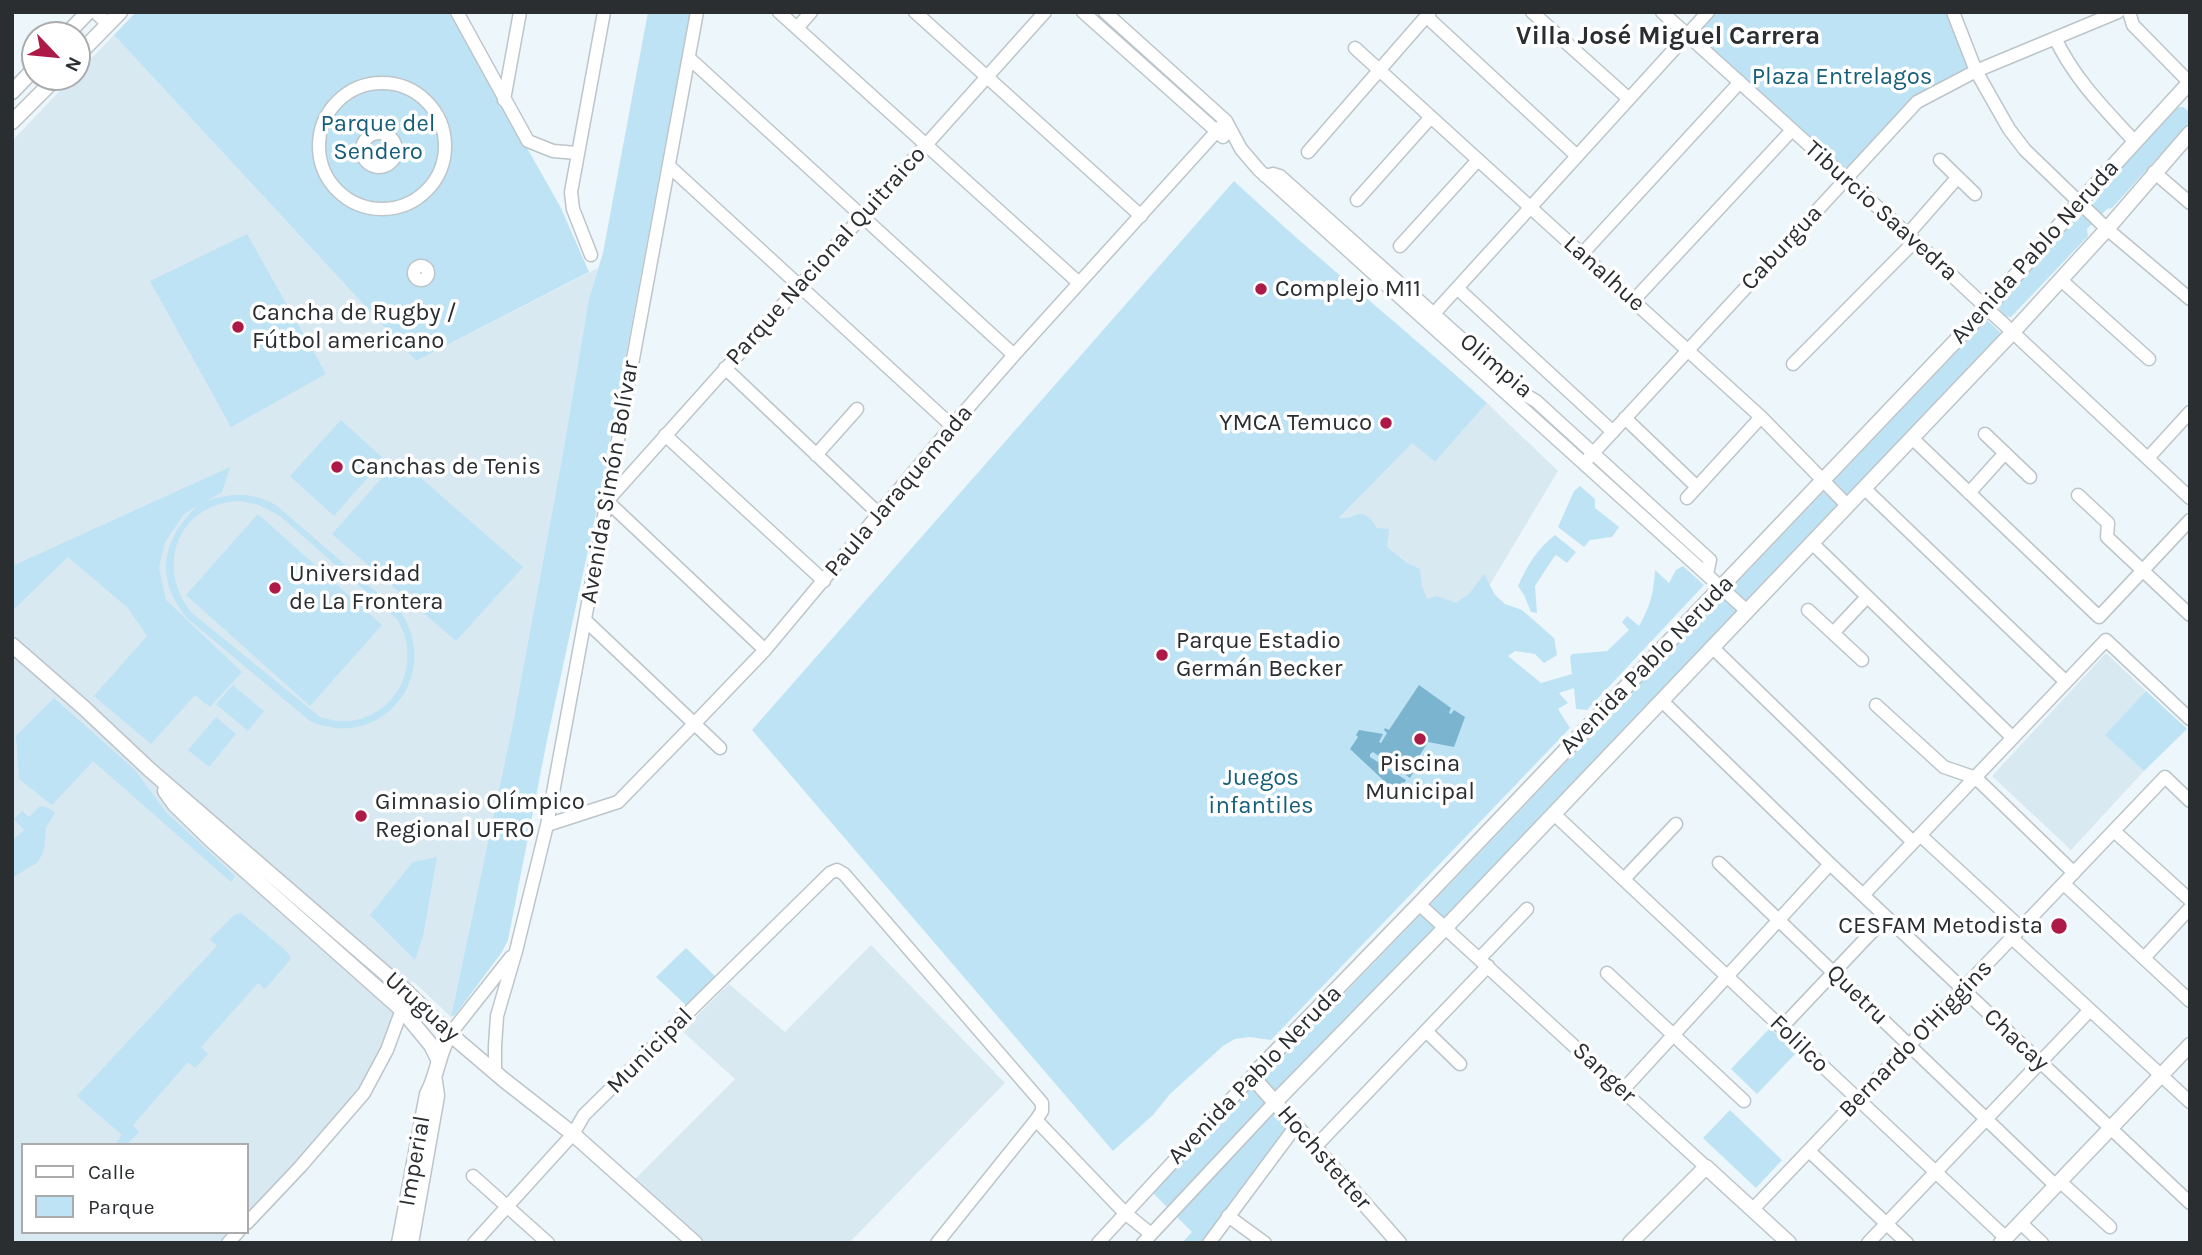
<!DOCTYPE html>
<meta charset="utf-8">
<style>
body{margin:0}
#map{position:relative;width:2202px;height:1255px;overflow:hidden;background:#edf6fb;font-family:Karla,sans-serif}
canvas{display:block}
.frame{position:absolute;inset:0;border:14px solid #2a2e30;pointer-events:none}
.legend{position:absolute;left:21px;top:1143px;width:228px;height:91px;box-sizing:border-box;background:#fff;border:2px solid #aaabac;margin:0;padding:9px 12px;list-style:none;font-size:21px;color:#2a2e30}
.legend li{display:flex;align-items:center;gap:14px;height:35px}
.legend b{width:35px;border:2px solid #aaabac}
.north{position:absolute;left:21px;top:21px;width:70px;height:70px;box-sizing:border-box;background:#fff;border:2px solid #aaabac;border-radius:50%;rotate:116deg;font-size:19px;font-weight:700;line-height:28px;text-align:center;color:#2a2e30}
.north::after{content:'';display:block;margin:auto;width:24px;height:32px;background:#ad1a48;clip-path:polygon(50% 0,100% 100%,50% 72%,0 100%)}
</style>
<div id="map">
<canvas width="2202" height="1255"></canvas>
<div class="frame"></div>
<ul class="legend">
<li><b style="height:9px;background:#fff"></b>Calle</li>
<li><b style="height:19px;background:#bee3f5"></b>Parque</li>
</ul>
<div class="north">N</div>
</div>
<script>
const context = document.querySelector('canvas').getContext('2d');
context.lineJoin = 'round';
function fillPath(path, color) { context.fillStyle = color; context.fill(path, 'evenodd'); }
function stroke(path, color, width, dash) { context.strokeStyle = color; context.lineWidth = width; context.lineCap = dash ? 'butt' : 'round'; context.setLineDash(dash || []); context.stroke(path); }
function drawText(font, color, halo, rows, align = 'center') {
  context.font = font + ' Karla,sans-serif'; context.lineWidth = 7; context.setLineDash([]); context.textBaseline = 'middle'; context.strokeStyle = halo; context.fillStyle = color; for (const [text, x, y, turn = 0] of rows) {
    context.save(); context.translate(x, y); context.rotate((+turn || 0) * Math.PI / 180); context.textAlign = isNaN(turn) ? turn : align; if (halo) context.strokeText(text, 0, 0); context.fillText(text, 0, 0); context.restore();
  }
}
fillPath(new Path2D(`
 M114 35 416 361 598 268 589 298 563 453 513 723 451 1017 415 983 410 981 375 1066 363 1089 247 1216V1145H23V1232H231L222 1243H12V141L73 77H77V73Z
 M1487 403 1558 471 1467 623 1393 607 1332 526 1412 442 1435 462Z
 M2106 653 2146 691 2106 735 2144 771 2071 850 1992 776Z
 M871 945 1005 1083 849 1243H703L634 1180 735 1079 682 1031 729 984 785 1032Z`), '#d9e9f2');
fillPath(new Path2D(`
 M136 12H450L561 208 589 272 416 361 114 35Z
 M648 12H690L598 504 547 740 508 940 502 952 455 1015 451 1017 513 723 563 453 589 298 603 253Z
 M1716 12H1947L1969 68 1913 97 1846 170 1695 35Z
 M2183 107 2190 112V122L2112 208 2107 209 2087 229 2088 236 2011 317 2004 316 1997 305 2069 221 2079 218 2097 200V193L2175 108Z
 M1234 181C1316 258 1404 328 1487 403L1435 462 1412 443 1339 518C1358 521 1360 502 1377 528L1389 529 1387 547 1407 563 1420 569 1422 586 1427 599 1437 596 1456 603 1469 594 1484 574 1495 595 1505 604 1522 610 1554 638 1557 655 1544 663 1535 654 1515 651 1508 656 1541 683 1572 674 1570 657 1572 654 1607 651 1629 630 1622 622 1627 616 1639 626C1650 608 1654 591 1655 570L1669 583 1676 570 1683 566 1704 585 1587 710 1576 709 1574 688 1559 693 1568 703 1558 709 1570 728 1271 1040 1249 1037 1235 1039 1223 1046 1170 1094 1153 1115 1113 1151 752 730Z
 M247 234 326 374 231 427 150 281Z
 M1987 320 2003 335 1280 1096 1262 1084 1266 1075 1434 901Z
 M341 420 384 459 334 516 290 476Z
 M399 459 523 567 456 641 332 534Z
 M230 467 222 492 207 501C231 492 253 492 276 505L402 614C442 679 379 752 310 721L187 618C154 578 162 540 197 506L184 514 165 542 159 568 166 600 242 672 210 707 195 695 151 744 94 696 147 636 128 608 68 557 12 611V566ZM241 501 259 505 280 516 397 619C430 674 381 738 320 717L192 613C154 567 178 502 241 501Z
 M1580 486 1595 499V508L1619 527 1612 537 1590 540 1584 547 1558 527 1574 491Z
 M258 514 382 625 310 706 186 595Z
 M1555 535 1576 552 1567 563 1556 555 1554 557 1535 586 1537 613 1531 612 1524 595 1518 586C1527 566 1537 549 1555 535Z
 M233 685 264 711 248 731 216 704Z
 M2146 691 2187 729 2144 771 2105 735Z
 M54 698 134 769 166 812 235 876 231 882 93 761 52 805 19 779 16 736Z
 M216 717 236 734 209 767 188 750Z
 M40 806 49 808 55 813 46 827 44 850 38 862 12 878V841L24 830 14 819 22 811 29 817Z
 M437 857 423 936 415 960 370 915 413 862Z
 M241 913 284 949 290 956V960L265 989 258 983 201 1047 208 1054 195 1068 188 1062 133 1125 139 1132 128 1143 119 1145 116 1143 122 1135 77 1096 217 946 210 939 234 915Z
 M686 948 717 978 688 1007 656 977Z
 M1770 1028 1796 1053 1757 1094 1731 1069Z
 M1252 1080 1291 1127 1206 1243H1182L1192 1232 1150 1190Z
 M1730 1110 1782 1160 1756 1188 1703 1138Z`), '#bee3f5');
fillPath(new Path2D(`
 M1419 685 1451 708 1449 713 1451 714 1454 710 1465 717 1454 747 1428 742 1410 771 1413 773 1410 778 1373 752 1370 754V757L1406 780 1404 783 1402 782 1396 792 1350 749 1358 737 1356 735 1359 730 1383 734 1379 742 1381 743 1387 733 1384 730 1385 728 1389 730Z`), '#7bb4cf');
const minor = new Path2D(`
 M95 12 108 24
 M457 12 528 141 553 151 577 153
 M779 12 1079 283
 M915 12 1141 216
 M1083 12 1223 137
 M1105 12 1226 121 1241 149 1259 170 1747 611
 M1532 12 1629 99
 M1662 12 1915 241 2190 498
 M1953 12 1976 71 2009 129 2025 150 2107 229 2190 299
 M2129 12 2133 25 2189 82
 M1426 16 1577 156
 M797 28 811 12
 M2055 38C2075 80 2104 108 2135 142
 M1355 48 1761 417 1848 506
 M689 58 1014 355
 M319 146a63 63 0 1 1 126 0a63 63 0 1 1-126 0Z
 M504 100 520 12
 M362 150a17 17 0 1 1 34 0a17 17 0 1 1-34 0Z
 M1308 152 1430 12
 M1940 160 1975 194
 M669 166 952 426
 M2154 172 2190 203
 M1265 176 1273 174 1280 176 1522 393 1536 401 1710 560 1707 574
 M1357 200 1431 117
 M1908 234 1957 178
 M1400 246 1478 160
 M1582 254 1740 82
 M591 255 573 209 571 192 604 12
 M414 273a7 7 0 1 1 14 0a7 7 0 1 1-14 0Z
 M2061 280 2149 359
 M1457 288 1613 432
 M1633 301 1792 130
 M1429 319 1708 12
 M1793 364 1915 241
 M725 368 879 514
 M1625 418 1697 487
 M1985 434 2030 477
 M665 435 824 581
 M1912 438 2099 617 2190 520
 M816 455 857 409
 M2148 458 2190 412
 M1584 463 1917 102 1976 71 2118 12
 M1864 488 2066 682
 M1969 493 2005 453
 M2078 495 2108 523 2107 537 2190 615
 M1687 498 1761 417
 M1812 543 2013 738
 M1808 610 1862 660
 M585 620 720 748
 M1833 633 1867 597
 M1713 648 1913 842
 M765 650 607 501 1045 12
 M1662 701 1830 864 2190 1203
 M1876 705 1944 767 1976 778 2074 873
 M1554 814 2006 1238
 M547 825 618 802 694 724 765 650 952 426 1014 355 1226 121
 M2114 831 2190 900
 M1920 835 2021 928
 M1719 863 2055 1185
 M1624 879 1676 824
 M2064 884 2190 1001
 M1863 895 2106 640 2190 719
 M1419 904 1706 1167
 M2012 938 2190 1102
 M1480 958 1527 909
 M2144 958 2190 908
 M1607 973 1744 1101
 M1782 1027 1886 917
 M1426 1031 1460 1064
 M450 1034 511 957
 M495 1073V1046L497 1016 516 951 547 825 697 12
 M1623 1090 1830 864
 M1036 1120 1125 1213 1151 1234
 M1315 1147 1488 966
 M1809 1151 1907 1243
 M473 1176 548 1243
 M2065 1186 2110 1227
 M1753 1209 2165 777 2190 801
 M1228 1216 1265 1243
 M247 1223 300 1167 364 1093 387 1050 408 993
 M2026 1228 2042 1243
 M228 1243 238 1232
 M474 1243 573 1134 584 1115 830 873 837 870 844 874 1042 1103V1111L1036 1120 937 1243
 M1098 1243 1257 1071
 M1143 1243 1275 1102
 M1209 1243 1296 1126
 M1868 1243 2090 1010`);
const major = new Path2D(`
 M66 35 88 12
 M77 56 120 12
 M12 92 35 68
 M12 122 57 77
 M12 645 83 707 150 770 408 993 450 1034 504 1080 573 1134 695 1243
 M165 791 175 805 212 841 402 1010 431 1045 439 1061
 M1275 1102 1446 927 2012 333 2107 229 2190 133
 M399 1243 427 1094C438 1075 438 1052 450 1034
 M411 1243 437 1096 435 1081
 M1399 1243 1256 1081 1257 1071 1419 904 1987 308 2080 202 2190 82
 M1630 1243 1706 1167 1789 1243
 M2001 1243 2190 1045`);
stroke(minor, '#bcc5ca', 15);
stroke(major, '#bcc5ca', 17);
stroke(minor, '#fff', 12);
stroke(major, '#fff', 14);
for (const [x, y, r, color] of [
 [1261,289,7,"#ad1a48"],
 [238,327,7,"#ad1a48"],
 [1386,423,7,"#ad1a48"],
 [337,467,7,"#ad1a48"],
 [275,588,7,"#ad1a48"],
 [1162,655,7,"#ad1a48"],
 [1420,739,7,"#ad1a48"],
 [361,816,7,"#ad1a48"],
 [2059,926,9,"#ad1a48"]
]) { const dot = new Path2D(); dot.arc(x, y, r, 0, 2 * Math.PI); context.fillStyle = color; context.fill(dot); stroke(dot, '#fff', 2.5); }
drawText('24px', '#165e7a', '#fff', [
 ["Plaza Entrelagos",1842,77],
 ["Parque del",378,124],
 ["Sendero",378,152],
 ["Juegos",1261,778],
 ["infantiles",1261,806]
]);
drawText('24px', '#2a2e30', '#fff', [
 ["Tiburcio Saavedra",1881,211,42],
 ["Caburgua",1782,248,-47],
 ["Avenida Pablo Neruda",2035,252,-48],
 ["Parque Nacional Quitraico",826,256,-48],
 ["Lanalhue",1604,274,42],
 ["Olimpia",1496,366,40],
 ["Avenida Simón Bolívar",610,482,-80],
 ["Paula Jaraquemada",899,491,-50],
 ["Avenida Pablo Neruda",1647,665,-46],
 ["Quetru",1857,995,44],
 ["Uruguay",422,1007,42],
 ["Bernardo O'Higgins",1916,1039,-46],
 ["Chacay",2016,1040,43],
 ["Folilco",1799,1044,44],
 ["Municipal",650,1051,-45],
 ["Sanger",1604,1073,43],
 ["Avenida Pablo Neruda",1255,1075,-46],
 ["Hochstetter",1324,1158,49],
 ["Imperial",415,1161,-80]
]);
drawText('24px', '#2a2e30', '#fff', [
 ["Complejo M11",1275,289],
 ["Cancha de Rugby /",252,313],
 ["Fútbol americano",252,341],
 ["YMCA Temuco",1372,423,"right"],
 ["Canchas de Tenis",351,467],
 ["Universidad",289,574],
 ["de La Frontera",289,602],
 ["Parque Estadio",1176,641],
 ["Germán Becker",1176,669],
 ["Piscina",1420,764,"center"],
 ["Municipal",1420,792,"center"],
 ["Gimnasio Olímpico",375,802],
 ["Regional UFRO",375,830],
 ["CESFAM Metodista",2043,926,"right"]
], 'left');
drawText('bold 26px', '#2a2e30', '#fff', [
 ["Villa José Miguel Carrera",1668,37]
]);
</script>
